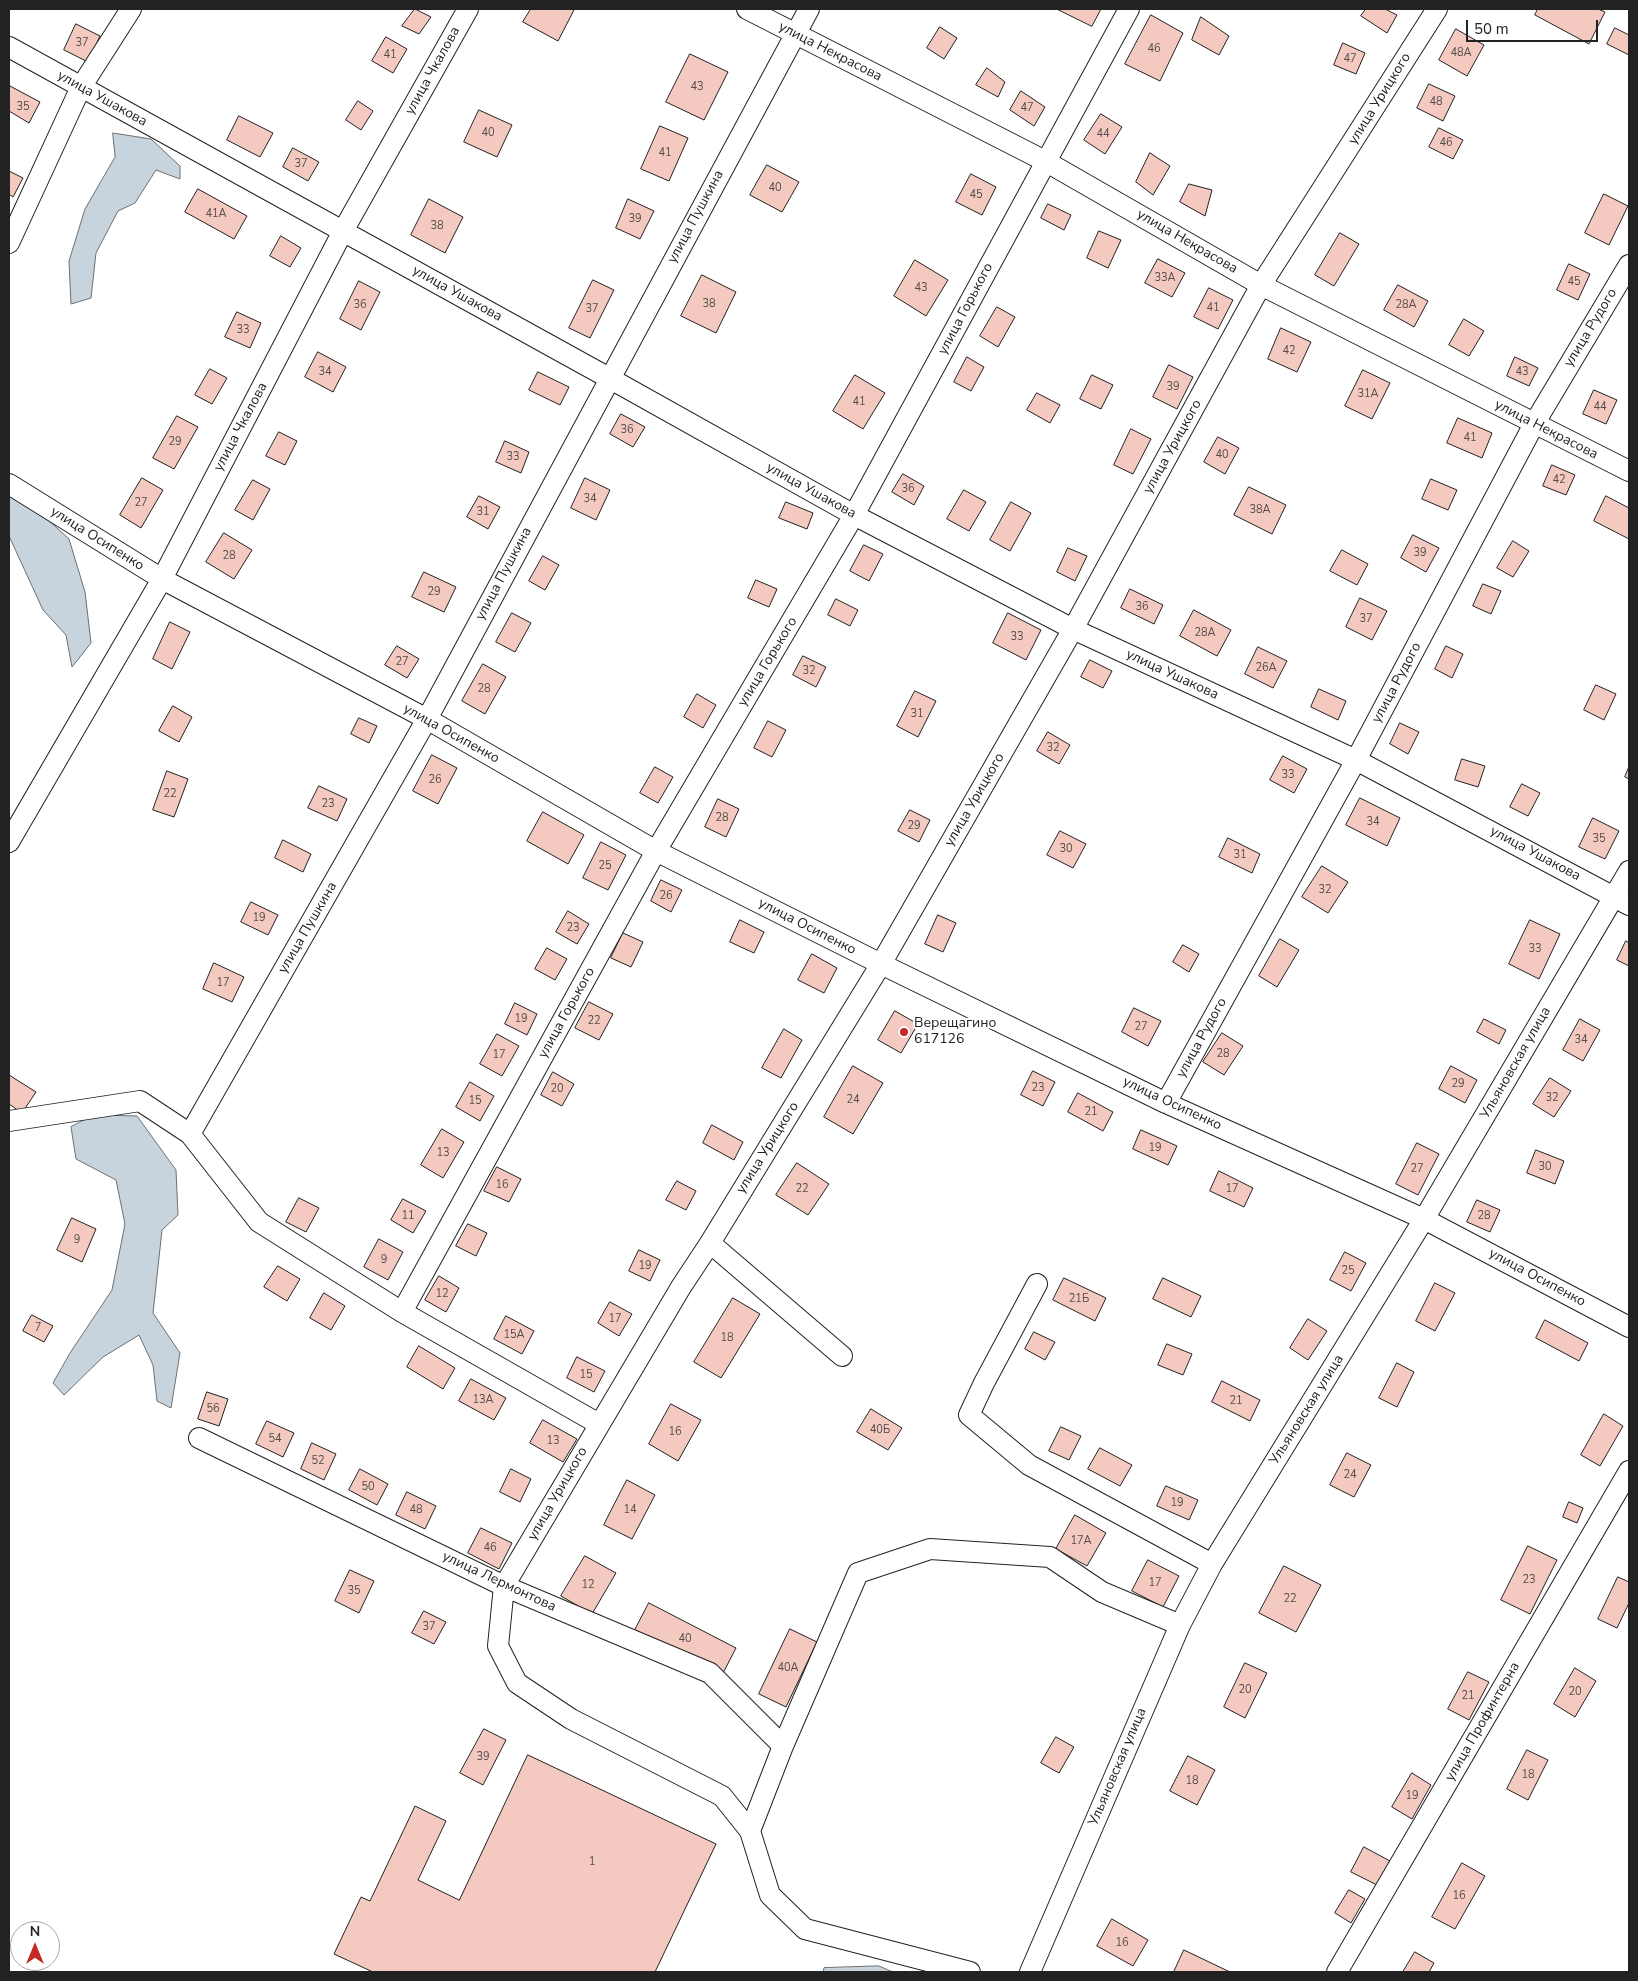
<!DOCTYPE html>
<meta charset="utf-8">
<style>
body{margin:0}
#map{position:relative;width:1638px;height:1981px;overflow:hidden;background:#fff;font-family:"Nunito Sans",sans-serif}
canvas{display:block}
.frame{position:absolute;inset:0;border:10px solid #222;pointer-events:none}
.north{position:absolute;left:10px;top:1921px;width:50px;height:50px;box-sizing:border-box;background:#fff;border:1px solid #a7a7a7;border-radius:50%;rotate:0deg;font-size:14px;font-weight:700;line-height:20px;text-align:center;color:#222}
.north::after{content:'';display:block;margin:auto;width:18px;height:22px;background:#c62828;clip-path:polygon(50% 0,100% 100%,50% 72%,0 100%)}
.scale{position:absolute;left:1466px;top:20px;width:132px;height:22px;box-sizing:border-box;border:2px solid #222;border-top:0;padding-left:6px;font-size:15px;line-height:18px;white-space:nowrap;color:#222;-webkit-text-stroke:4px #fff;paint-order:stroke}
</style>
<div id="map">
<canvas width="1638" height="1981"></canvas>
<div class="frame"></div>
<div class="north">N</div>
<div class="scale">50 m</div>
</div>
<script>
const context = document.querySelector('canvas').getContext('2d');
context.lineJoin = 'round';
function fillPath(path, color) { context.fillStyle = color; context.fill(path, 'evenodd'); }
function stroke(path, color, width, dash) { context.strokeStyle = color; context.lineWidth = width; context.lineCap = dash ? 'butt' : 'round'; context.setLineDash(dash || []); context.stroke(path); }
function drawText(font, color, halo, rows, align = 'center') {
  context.font = font + ' "Nunito Sans",sans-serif'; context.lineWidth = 4; context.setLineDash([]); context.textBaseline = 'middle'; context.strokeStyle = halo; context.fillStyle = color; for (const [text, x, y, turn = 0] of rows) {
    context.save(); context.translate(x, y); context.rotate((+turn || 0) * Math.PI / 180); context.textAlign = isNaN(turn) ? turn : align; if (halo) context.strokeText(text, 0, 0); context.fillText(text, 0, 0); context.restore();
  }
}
const water = new Path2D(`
 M113 133 151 139 180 166V179L156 170 135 203 118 211 96 253 91 298 71 304 69 261 85 209 115 157Z
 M9 493 34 507 69 539 85 592 91 643 72 667 66 635 43 610 9 536Z
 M94 1115 137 1116 176 1170 178 1215 162 1230 153 1313 180 1353 171 1408 157 1401 153 1365 139 1335 103 1357 64 1395 53 1383 70 1353 112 1290 125 1224 116 1180 76 1159 71 1127Z
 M879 1966 893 1972H823L824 1968Z`);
fillPath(water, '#c7d3dd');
stroke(water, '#6f6f6f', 1);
const building = new Path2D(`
 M415 9 431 17 419 34 402 26Z
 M531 9H573L574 10 558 41 523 22Z
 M1057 9H1101L1092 26Z
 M1366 9H1385L1397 15 1387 33 1361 16Z
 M1538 9H1598L1605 12 1589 44 1535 15Z
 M1151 15 1183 33 1160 81 1125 64Z
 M1201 17 1229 36 1219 55 1192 40Z
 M76 24 100 36 88 62 64 50Z
 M940 27 957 38 944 59 927 48Z
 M1615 28 1629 35V55L1607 44Z
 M1456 29 1484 45 1467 76 1439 60Z
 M386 37 407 49 393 73 372 61Z
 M1343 43 1365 53 1356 74 1334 65Z
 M690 54 728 72 704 120 666 102Z
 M987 68 1005 82 998 97 976 85Z
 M1429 84 1455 96 1443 121 1417 108Z
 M10 86 40 102 29 123 9 111Z
 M1021 91 1045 107 1034 126 1010 110Z
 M358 101 373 111 361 130 346 120Z
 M479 110 512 125 497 157 464 142Z
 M1101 114 1122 127 1105 154 1084 140Z
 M239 116 273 133 260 157 227 140Z
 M660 126 688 138 669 181 641 169Z
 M1439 128 1463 140 1453 159 1429 147Z
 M293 148 319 162 308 181 283 167Z
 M1150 153 1170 166 1153 195 1136 182Z
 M767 165 799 182 782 212 750 195Z
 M9 171 23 178 13 197 9 194Z
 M971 174 996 187 982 215 956 202Z
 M1189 184 1212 190 1205 216 1180 202Z
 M198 189 247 216 234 239 185 212Z
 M1604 194 1628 206 1609 245 1585 233Z
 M429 199 463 217 445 253 411 235Z
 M628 199 654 211 640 239 616 228Z
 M1048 204 1071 215 1064 230 1041 218Z
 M1099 231 1121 240 1108 268 1087 258Z
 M1340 233 1359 244 1334 286 1315 275Z
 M281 236 301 248 290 267 270 256Z
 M1158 259 1185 273 1172 297 1145 283Z
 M915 260 948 280 926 316 894 296Z
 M1569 264 1590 274 1578 300 1557 290Z
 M702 275 736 292 716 333 681 316Z
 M593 280 614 290 590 338 569 328Z
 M359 281 380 292 361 330 340 319Z
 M1398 285 1428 301 1414 327 1384 310Z
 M1209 288 1233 300 1218 329 1194 317Z
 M997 307 1015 317 998 347 980 336Z
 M237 312 261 323 250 348 225 337Z
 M1464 319 1484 331 1469 356 1449 345Z
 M1281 328 1311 342 1297 372 1268 359Z
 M318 352 346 367 333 392 305 377Z
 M967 357 984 367 971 391 954 382Z
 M1515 357 1538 368 1529 386 1507 376Z
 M1169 365 1193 377 1177 409 1153 397Z
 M210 369 227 378 212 404 195 395Z
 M1363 370 1390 383 1372 419 1345 406Z
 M538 372 569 387 560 405 529 390Z
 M855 375 885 393 863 429 833 411Z
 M1092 375 1113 385 1101 409 1080 399Z
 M1594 390 1617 400 1606 424 1583 414Z
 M1037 393 1060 405 1050 423 1027 410Z
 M621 414 645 427 633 447 610 434Z
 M177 416 198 427 174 469 153 458Z
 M1458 418 1492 433 1482 458 1447 443Z
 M1131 429 1151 439 1133 474 1114 465Z
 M279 432 297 441 285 465 266 456Z
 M1218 437 1239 448 1225 474 1204 462Z
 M505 441 529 452 521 473 496 462Z
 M1552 465 1575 475 1566 495 1543 486Z
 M903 474 924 486 914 505 892 492Z
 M142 478 163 490 141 528 120 515Z
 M585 478 610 490 596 520 571 508Z
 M1431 479 1457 490 1448 510 1422 499Z
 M253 480 270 489 253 520 235 510Z
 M1249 487 1286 505 1272 534 1234 515Z
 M964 490 986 502 969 531 947 519Z
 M479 496 500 507 488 529 467 517Z
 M1606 496 1629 508V539L1594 521Z
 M786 502 813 513 807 529 779 518Z
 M1011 502 1031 513 1010 551 990 540Z
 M224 533 252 550 234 579 206 562Z
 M1413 535 1439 548 1426 572 1401 558Z
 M1513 541 1529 551 1513 577 1497 568Z
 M864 545 883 554 869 581 850 571Z
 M1068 548 1087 556 1075 581 1057 572Z
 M1342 550 1368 564 1357 585 1330 571Z
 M543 556 559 565 545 590 529 581Z
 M424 572 456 587 444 612 412 597Z
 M756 580 777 589 769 607 748 598Z
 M1483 584 1501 591 1491 614 1473 606Z
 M1130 589 1163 605 1154 624 1121 608Z
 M1360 598 1387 611 1372 640 1346 627Z
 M836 599 858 610 850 626 828 615Z
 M1194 610 1231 630 1217 656 1180 636Z
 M512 613 531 623 515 652 496 642Z
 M1008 613 1041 630 1026 660 993 643Z
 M170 622 190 632 172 669 153 659Z
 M397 646 419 659 407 678 385 665Z
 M1446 646 1463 654 1452 678 1435 669Z
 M1258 647 1287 661 1273 688 1245 674Z
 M803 656 826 667 816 687 793 675Z
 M1090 660 1112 671 1103 688 1081 677Z
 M483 664 506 677 485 714 462 701Z
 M1596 685 1616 694 1604 720 1584 710Z
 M1319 689 1346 701 1338 720 1311 707Z
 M915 691 936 701 918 737 897 726Z
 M697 694 716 705 703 728 684 717Z
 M173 706 192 717 179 742 159 731Z
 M359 718 377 726 369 743 351 734Z
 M768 721 786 730 772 757 754 748Z
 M1400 723 1419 732 1408 754 1390 744Z
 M1048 732 1070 745 1059 764 1037 751Z
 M432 755 457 768 438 804 413 791Z
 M1283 756 1307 769 1294 793 1270 780Z
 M1462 759 1485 766 1478 787 1455 780Z
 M655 767 673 777 658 803 640 793Z
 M1629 767V779L1625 777Z
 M167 771 188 779 174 817 153 810Z
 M1522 784 1540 793 1528 816 1510 807Z
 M319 786 347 799 337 821 308 808Z
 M1360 798 1400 818 1387 846 1346 825Z
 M718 799 739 809 726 837 705 827Z
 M910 810 930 820 919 842 898 831Z
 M543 812 584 835 568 864 527 841Z
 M1593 818 1619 831 1605 859 1579 847Z
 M1060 831 1086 844 1073 868 1047 855Z
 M1228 838 1260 854 1252 873 1219 857Z
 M283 840 311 854 303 872 275 858Z
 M601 842 626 855 608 890 583 878Z
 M1322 866 1348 882 1328 913 1302 897Z
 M661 880 682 890 671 912 651 901Z
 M251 902 278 915 268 935 241 922Z
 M568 911 589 924 577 944 556 932Z
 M938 915 956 923 943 952 925 944Z
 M740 920 764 932 754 953 730 942Z
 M1530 920 1560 934 1539 979 1509 964Z
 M623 933 643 942 631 967 611 958Z
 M1280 939 1299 950 1277 987 1259 976Z
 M1626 941 1629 943V966L1617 960Z
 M1183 945 1199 954 1189 972 1173 962Z
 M547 948 567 959 555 980 535 969Z
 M812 954 837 968 824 993 798 980Z
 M214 963 244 977 232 1002 203 989Z
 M589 1002 613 1014 599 1040 575 1028Z
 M515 1003 537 1014 527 1035 505 1024Z
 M1134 1008 1161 1021 1148 1046 1122 1032Z
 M895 1011 918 1024 901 1053 878 1040Z
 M1484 1019 1506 1030 1499 1044 1477 1032Z
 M1580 1019 1600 1030 1583 1061 1563 1050Z
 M784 1029 802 1040 781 1078 762 1068Z
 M1222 1033 1243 1046 1224 1075 1203 1062Z
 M497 1034 519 1046 502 1076 480 1064Z
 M853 1066 883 1083 853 1134 824 1117Z
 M1451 1066 1477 1080 1465 1103 1439 1089Z
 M1033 1071 1055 1082 1043 1106 1021 1095Z
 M553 1072 574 1084 562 1106 541 1095Z
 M9 1075 36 1092 22 1113 9 1104Z
 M1550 1078 1571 1091 1554 1117 1533 1104Z
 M470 1082 494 1096 480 1121 456 1107Z
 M1078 1093 1113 1112 1103 1131 1068 1112Z
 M712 1125 743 1142 734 1160 703 1143Z
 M442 1129 464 1142 443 1178 421 1165Z
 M1141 1130 1177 1146 1168 1165 1133 1149Z
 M1417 1143 1439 1154 1418 1195 1396 1184Z
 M1536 1150 1564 1161 1555 1184 1527 1173Z
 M797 1163 829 1184 808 1215 776 1195Z
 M497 1167 521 1179 509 1202 484 1191Z
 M1219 1171 1253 1188 1244 1207 1210 1191Z
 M677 1181 696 1191 686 1210 666 1200Z
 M299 1198 319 1208 306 1232 286 1222Z
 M403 1199 426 1211 413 1233 391 1220Z
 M1477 1200 1500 1210 1490 1232 1467 1222Z
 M72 1218 96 1229 82 1262 57 1250Z
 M468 1224 487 1233 476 1256 456 1246Z
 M379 1239 403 1252 388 1280 364 1267Z
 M639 1250 660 1260 650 1281 629 1271Z
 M1345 1252 1366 1263 1351 1291 1330 1280Z
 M278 1266 300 1279 287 1301 264 1287Z
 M439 1276 459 1288 446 1312 425 1300Z
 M1064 1278 1106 1298 1095 1321 1053 1300Z
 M1163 1278 1201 1296 1191 1317 1153 1299Z
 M1435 1283 1455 1293 1435 1331 1416 1321Z
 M324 1293 345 1306 331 1330 310 1318Z
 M733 1298 760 1314 721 1378 694 1362Z
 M610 1302 632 1314 619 1336 598 1323Z
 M32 1315 53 1326 44 1342 23 1331Z
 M506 1316 534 1331 522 1354 494 1339Z
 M1308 1319 1327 1331 1308 1360 1290 1348Z
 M1545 1320 1588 1343 1579 1361 1536 1338Z
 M1034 1332 1055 1342 1045 1360 1025 1349Z
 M1167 1344 1192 1354 1183 1375 1158 1365Z
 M419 1346 455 1368 443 1389 407 1367Z
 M577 1357 605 1371 594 1392 567 1378Z
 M1397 1363 1414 1372 1397 1407 1379 1398Z
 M471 1379 506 1398 494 1420 459 1401Z
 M1222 1381 1260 1400 1250 1421 1212 1402Z
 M207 1392 228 1399 219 1426 198 1419Z
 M671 1404 701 1420 678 1461 649 1444Z
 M871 1409 902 1428 888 1450 857 1432Z
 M1604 1414 1623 1426 1600 1466 1581 1455Z
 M543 1420 577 1439 563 1462 530 1443Z
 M267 1421 294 1433 283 1457 256 1444Z
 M1061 1427 1081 1436 1069 1460 1049 1451Z
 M312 1443 336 1454 324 1480 301 1469Z
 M1100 1448 1132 1465 1120 1486 1088 1469Z
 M1347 1453 1371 1465 1354 1497 1330 1485Z
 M360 1469 388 1484 377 1505 349 1490Z
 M511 1469 531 1479 520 1502 500 1492Z
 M627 1480 655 1495 632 1539 604 1525Z
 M1166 1486 1198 1500 1189 1520 1157 1506Z
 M407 1492 436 1506 425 1529 396 1515Z
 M1569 1502 1583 1508 1577 1523 1563 1517Z
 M1075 1515 1106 1533 1087 1566 1056 1549Z
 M481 1528 512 1543 499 1569 468 1553Z
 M1528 1546 1557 1560 1530 1614 1501 1600Z
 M585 1556 616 1573 592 1614 561 1596Z
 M1148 1560 1179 1576 1163 1607 1132 1591Z
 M1284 1566 1321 1585 1296 1632 1259 1613Z
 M350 1570 374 1581 359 1613 335 1601Z
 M1618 1577 1629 1582V1603L1617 1628 1598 1619Z
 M649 1603 736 1648 722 1675 635 1630Z
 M424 1611 446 1622 434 1644 412 1633Z
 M790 1629 817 1642 786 1707 759 1694Z
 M1245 1663 1267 1673 1245 1718 1224 1707Z
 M1575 1668 1596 1681 1575 1717 1554 1704Z
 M1468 1672 1489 1682 1469 1720 1448 1709Z
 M484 1729 506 1740 483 1785 460 1773Z
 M1056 1737 1074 1747 1059 1773 1041 1763Z
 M1527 1750 1548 1760 1528 1800 1507 1789Z
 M528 1755 716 1844 655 1972H373L334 1954 361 1897 370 1901 415 1806 446 1821 418 1880 459 1900Z
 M1188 1756 1215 1770 1197 1805 1170 1791Z
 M1412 1773 1431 1785 1412 1819 1392 1807Z
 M1364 1847 1390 1861 1377 1885 1351 1872Z
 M1462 1863 1485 1876 1455 1929 1432 1917Z
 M1349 1890 1365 1899 1351 1923 1335 1913Z
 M1112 1919 1148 1940 1133 1966 1097 1946Z
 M1184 1950 1230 1972H1174Z
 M1415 1952 1434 1963 1429 1972H1403Z`);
fillPath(building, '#f3c9c0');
stroke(building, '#222', 1);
const minor = new Path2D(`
 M747 9 1045 161 1261 285 1629 471
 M9 47 609 378 854 515 1073 629 1356 760 1629 905
 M9 243 81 87 131 9
 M9 484 162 579 427 719 656 851 881 964 1166 1103 1424 1219 1629 1327
 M9 842 162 579 343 231 468 9
 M1166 1103 1356 760 1534 424 1629 265
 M9 1121 140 1101 190 1134 259 1222 402 1312 599 1424
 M190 1134 427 719 809 9
 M710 1243 842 1356
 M1037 1284 984 1383 969 1415 1029 1465 1212 1564
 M402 1312 656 851 854 515 1129 9
 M199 1438 504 1586 710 1673 783 1746
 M750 1831 783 1746 858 1573 930 1549 1050 1557 1102 1592 1180 1625
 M970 1972 805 1929 770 1895 750 1831 722 1796 571 1719 517 1683 498 1646 504 1586 681 1287 710 1243 881 964 1073 629 1261 285 1437 9
 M1030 1972 1180 1625 1212 1564 1424 1219 1629 871
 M1337 1972 1629 1471`);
stroke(minor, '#222', 22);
stroke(minor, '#fff', 20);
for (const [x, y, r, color] of [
 [904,1032,5,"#c62828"]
]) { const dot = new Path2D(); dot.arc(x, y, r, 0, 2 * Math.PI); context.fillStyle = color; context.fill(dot); stroke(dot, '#fff', 2); }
drawText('11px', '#564c4a', null, [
 ["37",82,43],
 ["46",1154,49],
 ["48А",1461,53],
 ["41",390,55],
 ["47",1350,59],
 ["43",697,87],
 ["48",1436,102],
 ["35",23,107],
 ["47",1027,108],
 ["40",488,133],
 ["44",1103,134],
 ["46",1446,143],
 ["41",665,153],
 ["37",301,164],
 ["40",775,188],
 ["45",976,195],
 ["41А",216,214],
 ["39",635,219],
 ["38",437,226],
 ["33А",1165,278],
 ["45",1574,282],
 ["43",921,288],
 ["38",709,304],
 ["36",360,305],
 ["28А",1406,305],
 ["41",1213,308],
 ["37",592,309],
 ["33",243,330],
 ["42",1289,351],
 ["34",325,372],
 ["43",1522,372],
 ["39",1173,387],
 ["31А",1368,394],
 ["41",859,402],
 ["44",1600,407],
 ["36",627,430],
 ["41",1470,438],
 ["29",175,442],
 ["40",1222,455],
 ["33",513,457],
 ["42",1559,480],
 ["36",908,489],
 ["34",590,499],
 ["27",141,503],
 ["38А",1260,510],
 ["31",483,512],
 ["39",1420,553],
 ["28",229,556],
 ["29",434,592],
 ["36",1142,607],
 ["37",1366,619],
 ["28А",1205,633],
 ["33",1017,637],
 ["27",402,662],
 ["26А",1266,668],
 ["32",809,671],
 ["28",484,689],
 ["31",917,714],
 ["32",1053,748],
 ["33",1288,775],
 ["26",435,780],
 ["22",170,794],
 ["23",328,804],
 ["28",722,818],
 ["34",1373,822],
 ["29",914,826],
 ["35",1599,839],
 ["30",1066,849],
 ["31",1240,855],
 ["25",605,866],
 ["32",1325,890],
 ["26",666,896],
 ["19",259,918],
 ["23",573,928],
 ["33",1535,949],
 ["17",223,983],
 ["19",521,1019],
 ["22",594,1021],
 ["27",1141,1027],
 ["34",1581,1040],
 ["28",1223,1054],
 ["17",499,1055],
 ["29",1458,1084],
 ["23",1038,1088],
 ["20",557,1089],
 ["32",1552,1098],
 ["24",853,1100],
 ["15",475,1101],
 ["21",1091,1112],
 ["19",1155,1148],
 ["13",443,1153],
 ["30",1545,1167],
 ["27",1417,1169],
 ["16",502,1185],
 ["22",802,1189],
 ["17",1232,1189],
 ["11",408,1216],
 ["28",1484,1216],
 ["9",77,1240],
 ["9",384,1260],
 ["19",645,1266],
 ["25",1348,1271],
 ["12",442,1294],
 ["21Б",1079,1299],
 ["17",615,1319],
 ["7",38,1328],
 ["15А",514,1335],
 ["18",727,1338],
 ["15",586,1375],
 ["13А",483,1400],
 ["21",1236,1401],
 ["56",213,1409],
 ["40Б",880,1430],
 ["16",675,1432],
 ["54",275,1439],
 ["13",553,1441],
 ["52",318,1461],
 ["24",1350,1475],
 ["50",368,1487],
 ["19",1177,1503],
 ["48",416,1510],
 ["14",630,1510],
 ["17А",1081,1541],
 ["46",490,1548],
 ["23",1529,1580],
 ["17",1155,1583],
 ["12",588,1585],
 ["35",354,1591],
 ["22",1290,1599],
 ["37",429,1627],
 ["40",685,1639],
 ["40А",788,1668],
 ["20",1245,1690],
 ["20",1575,1692],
 ["21",1468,1696],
 ["39",483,1757],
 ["18",1528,1775],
 ["18",1192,1781],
 ["19",1412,1796],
 ["1",592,1862],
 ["16",1459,1896],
 ["16",1122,1943]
]);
drawText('14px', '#222', '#fff', [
 ["улица Некрасова",830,52,27],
 ["улица Чкалова",433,71,-61],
 ["улица Ушакова",102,99,29],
 ["улица Урицкого",1380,99,-58],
 ["улица Пушкина",696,217,-62],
 ["улица Некрасова",1187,242,30],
 ["улица Ушакова",457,294,29],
 ["улица Горького",966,309,-62],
 ["улица Рудого",1591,328,-59],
 ["улица Чкалова",241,427,-62],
 ["улица Некрасова",1546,430,27],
 ["улица Урицкого",1173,447,-61],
 ["улица Ушакова",811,491,29],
 ["улица Осипенко",97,539,32],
 ["улица Пушкина",504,574,-62],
 ["улица Горького",768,662,-59],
 ["улица Ушакова",1172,675,25],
 ["улица Рудого",1397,683,-62],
 ["улица Осипенко",451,734,29],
 ["улица Урицкого",975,800,-60],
 ["улица Ушакова",1535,854,28],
 ["улица Осипенко",807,927,27],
 ["улица Пушкина",308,928,-60],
 ["улица Горького",567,1013,-61],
 ["улица Рудого",1202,1038,-61],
 ["Ульяновская улица",1516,1063,-60],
 ["улица Осипенко",1172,1104,25],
 ["улица Урицкого",768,1148,-58],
 ["улица Осипенко",1537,1278,28],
 ["Ульяновская улица",1307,1410,-58],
 ["улица Урицкого",558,1494,-60],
 ["улица Лермонтова",499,1582,25],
 ["улица Профинтерна",1483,1722,-60],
 ["Ульяновская улица",1118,1767,-67]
]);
drawText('14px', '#222', '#fff', [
 ["Верещагино",914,1024],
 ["617126",914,1040]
], 'left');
</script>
